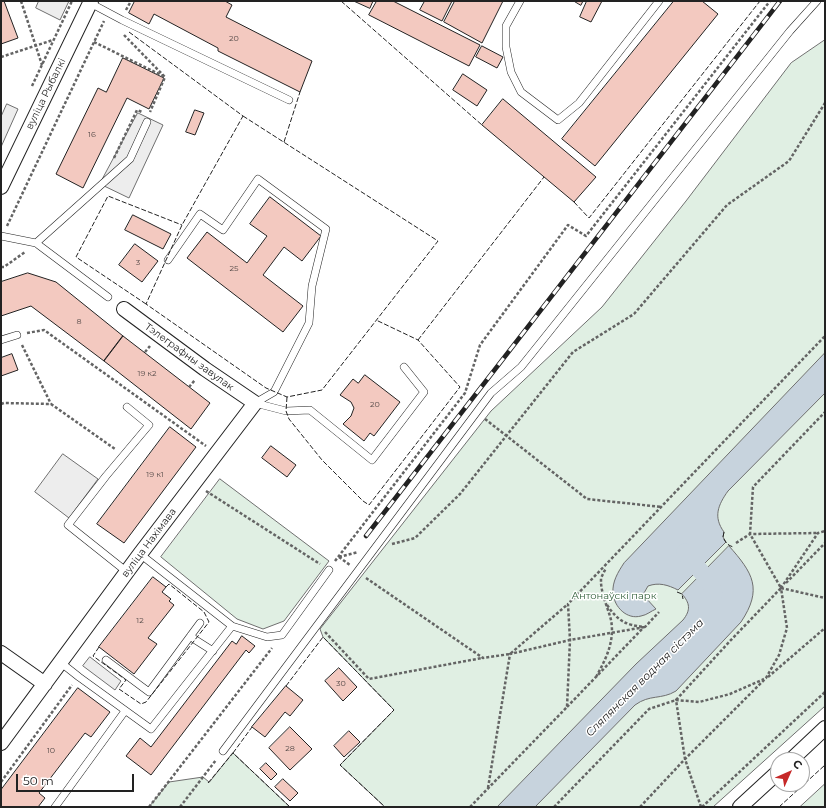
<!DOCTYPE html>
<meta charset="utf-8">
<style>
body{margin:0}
#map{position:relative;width:826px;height:808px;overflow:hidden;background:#fff;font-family:Montserrat,sans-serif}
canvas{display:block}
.frame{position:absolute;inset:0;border:2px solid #222;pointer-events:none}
.north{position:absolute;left:770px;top:752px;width:40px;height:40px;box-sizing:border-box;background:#fff;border:1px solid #a7a7a7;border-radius:50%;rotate:45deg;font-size:11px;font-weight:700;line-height:16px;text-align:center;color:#222}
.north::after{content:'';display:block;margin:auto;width:14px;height:18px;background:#c62828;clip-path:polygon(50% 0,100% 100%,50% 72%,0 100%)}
.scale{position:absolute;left:16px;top:774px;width:118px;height:18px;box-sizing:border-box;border:2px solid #222;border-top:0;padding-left:5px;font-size:12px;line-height:14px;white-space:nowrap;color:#222;-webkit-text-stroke:3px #fff;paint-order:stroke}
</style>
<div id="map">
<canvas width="826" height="808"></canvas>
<div class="frame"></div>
<div class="north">С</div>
<div class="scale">50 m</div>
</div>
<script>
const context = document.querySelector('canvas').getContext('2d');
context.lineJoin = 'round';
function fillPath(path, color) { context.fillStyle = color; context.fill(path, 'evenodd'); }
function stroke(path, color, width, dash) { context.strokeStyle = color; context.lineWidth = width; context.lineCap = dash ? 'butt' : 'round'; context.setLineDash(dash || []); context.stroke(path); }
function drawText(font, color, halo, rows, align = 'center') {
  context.font = font + ' Montserrat,sans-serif'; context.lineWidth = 3; context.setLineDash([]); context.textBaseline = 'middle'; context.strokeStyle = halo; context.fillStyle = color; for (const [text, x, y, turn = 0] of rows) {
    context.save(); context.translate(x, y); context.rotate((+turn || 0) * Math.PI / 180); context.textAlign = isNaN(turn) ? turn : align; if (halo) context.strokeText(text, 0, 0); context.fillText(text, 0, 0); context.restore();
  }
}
const green = new Path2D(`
 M825 40V706L713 807H385L340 765 394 710 323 637 320 629 491 411 602 307 686 201 791 63Z
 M220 479 329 561 284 621 263 629 237 619 161 557Z
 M233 753 290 807H149L169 782 203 777 209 782Z
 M825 784V807H800Z`);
fillPath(green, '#e0efe3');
stroke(green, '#6f6f6f', 1);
const parking = new Path2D(`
 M39 1H69L60 20 36 8Z
 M7 104 18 109 1 147V117Z
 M138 113 163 125 129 198 100 184Z
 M63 454 98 479 69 518 35 492Z
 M90 657 121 681 115 690 83 666Z`);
fillPath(parking, '#ededed');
stroke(parking, '#6f6f6f', 1);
const water = new Path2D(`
 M825 353V393L728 491C718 505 713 517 724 532L723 537 726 542 678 590C668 585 659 582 648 586L644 593 645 597 656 609C651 611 647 615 641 616 627 620 614 607 613 593 612 582 618 572 624 563Z
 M729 546C753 573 763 589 741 622L676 691C661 700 650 694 635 705L535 807H497L636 664 683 620C691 610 690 603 682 594Z`);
fillPath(water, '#c7d3dd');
stroke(water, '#6f6f6f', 1);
stroke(new Path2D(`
 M685 552C693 566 711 577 714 594`), '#c7d3dd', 17);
const building = new Path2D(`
 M1 1H4L18 38 1 44Z
 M135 1H225L232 5 226 17 312 61 300 92 218 51V48L154 14 149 24 129 13Z
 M354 1H373L370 8Z
 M377 1H393L480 45 469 66 369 15Z
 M425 1H452L442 21 420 10Z
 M455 1H503L482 43 444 22Z
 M574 1H583L581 5Z
 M587 1H602L591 22 580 17Z
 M674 1H702L718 14 595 166 562 139Z
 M482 46 503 57 497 68 476 57Z
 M123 58 164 78 149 109 127 98 83 188 56 174 98 88 106 92Z
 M463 74 487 90 477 106 453 90Z
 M503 99 596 177 574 202 482 125Z
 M195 110 204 113 195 135 186 132Z
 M270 197 321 236 302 261 284 247 263 275 303 306 283 332 187 258 207 232 247 263 267 236 250 224Z
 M133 215 171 234 163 249 125 230Z
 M135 244 158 261 142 282 119 265Z
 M28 273 56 282 123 336 104 361 31 306 1 316V282Z
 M123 336 210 403 191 429 104 361Z
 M12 354 18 370 1 376V358Z
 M365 375 400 402 374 436 370 433 364 441 343 424 351 416 354 408 351 402 340 395 353 379 358 383Z
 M170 427 196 447 124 543 97 524Z
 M271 446 296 465 287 477 262 458Z
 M153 577 166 587 162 592 171 599 169 601 174 605 148 638 157 644 134 674 99 647Z
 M242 636 255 646 249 653 246 650 151 775 126 756 140 738 151 747 232 641 236 644Z
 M339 668 357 687 343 701 325 681Z
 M286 686 303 700 290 716 285 712 265 737 252 727Z
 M78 688 110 712 91 737 85 733 39 793 45 798 38 807H1V790Z
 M290 727 312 749 290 770 269 748Z
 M349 731 360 742 344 757 334 746Z
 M266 763 277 774 271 780 260 769Z
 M283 779 298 793 290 801 275 787Z`);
fillPath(building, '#f3c9c0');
stroke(building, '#222', 1);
const lane = new Path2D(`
 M520 1 506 26V47L511 72 521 92 558 120 579 103 659 1
 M90 3 122 20 289 100
 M1 236 36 243 108 297
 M36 243 130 159 147 122
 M168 260 200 214 223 230 258 179 326 229 312 286 309 323 274 392 255 403
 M1 340 17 335
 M255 403 286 411 310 410 372 460 424 392 404 367
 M127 407 149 425 106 476 68 525 127 572
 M232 626 267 637 282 635 329 570
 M191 635 194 639 213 651
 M106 660 149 692 200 623
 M60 662 79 677 151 729 232 626 140 554
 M223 751 491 393 521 367 790 31 817 1
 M55 807 125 711`);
const street = new Path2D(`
 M1 187 91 1
 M1 653 45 684
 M1 743 140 554 255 403 205 369 124 309
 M791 760 825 728
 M740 807 778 772`);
stroke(lane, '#222', 8);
stroke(street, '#222', 16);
stroke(new Path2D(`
 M21 1 42 65
 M126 10 131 1
 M124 35 165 77 150 112
 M94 42 163 76
 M1 57 53 40
 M32 86 72 1
 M114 158 137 110 142 112
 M7 226 104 21
 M1 267H4L25 252
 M27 333 44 330 206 446
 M22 345 51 404
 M145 352 150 346
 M189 387 195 380
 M1 404 4 403 51 404 115 449
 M485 419 587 499 662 507
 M206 491 320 564
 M736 543 750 534 817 533
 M392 544 415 538 460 494 573 352 634 314 727 205 789 161 825 103
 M339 557 358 552
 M339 557 350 565
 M335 561 465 393 480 345 568 225 586 236 770 1
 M366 578 483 658 510 654 568 604
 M786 583 825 543
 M781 588 825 598
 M607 605C618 621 625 625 645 627L659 612
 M325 632 369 679 482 658
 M596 677C606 659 615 641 611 620 608 608 602 596 601 583V578L606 568
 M768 677 825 628
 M567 707 644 627
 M1 782 72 685
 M488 788 510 654 570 640 645 627
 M149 807 272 648
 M180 807 216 760
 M470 807 567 707 570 640 568 604 825 336
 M554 807 649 709 676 700 730 641 781 588 750 534 753 487 825 412
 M640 807 685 759 766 678 779 655 787 628 781 588 818 533 825 531
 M701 807 685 759 676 700 699 702 730 694 764 679
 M702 807 825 692`), '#646464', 2.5, [3, 2]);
stroke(lane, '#fff', 7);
stroke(street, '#fff', 14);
const rail = new Path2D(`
 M366 536 780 1`);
stroke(rail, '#222', 4.5);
stroke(rail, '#fff', 3, [9]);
stroke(new Path2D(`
 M341 1 482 125
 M129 32 243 116
 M243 116 438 241 322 390 287 397 266 388 146 304 182 225Z
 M284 142 300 92
 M574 202 589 218 760 1
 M146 304 76 257 108 196 182 225
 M418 340 544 177
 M287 397 286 411 289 419 322 460 363 501 369 505 460 387 418 340 376 320
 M724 532 723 537C725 542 728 546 734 547
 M677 592 682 594 683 599
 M99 647 93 656 126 680 119 689 141 704 146 702 209 622 204 612 169 584 166 587
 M286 686 323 637 394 710 340 765 385 807
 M233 753 252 727
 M208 783 233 753 290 807
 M779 807 825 765`), '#222', 1, [5, 2]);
drawText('8px', '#564c4a', null, [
 ["20",234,39],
 ["16",92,135],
 ["3",138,263],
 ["25",234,269],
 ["8",79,322],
 ["19 к2",147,374],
 ["20",375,405],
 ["19 к1",155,475],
 ["12",140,621],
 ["30",341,684],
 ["28",290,749],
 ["10",51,751]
]);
drawText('10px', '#222', '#fff', [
 ["вуліца Рыбалкі",46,94,-64],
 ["Тэлеграфны завулак",189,357,36],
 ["вуліца Нахімава",149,543,-53]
]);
drawText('10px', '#2f5e38', '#fff', [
 ["Антонаўскі парк",614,596]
]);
drawText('italic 11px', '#222', '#fff', [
 ["Сляпянская водная сістэма",645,678,-45]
]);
</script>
